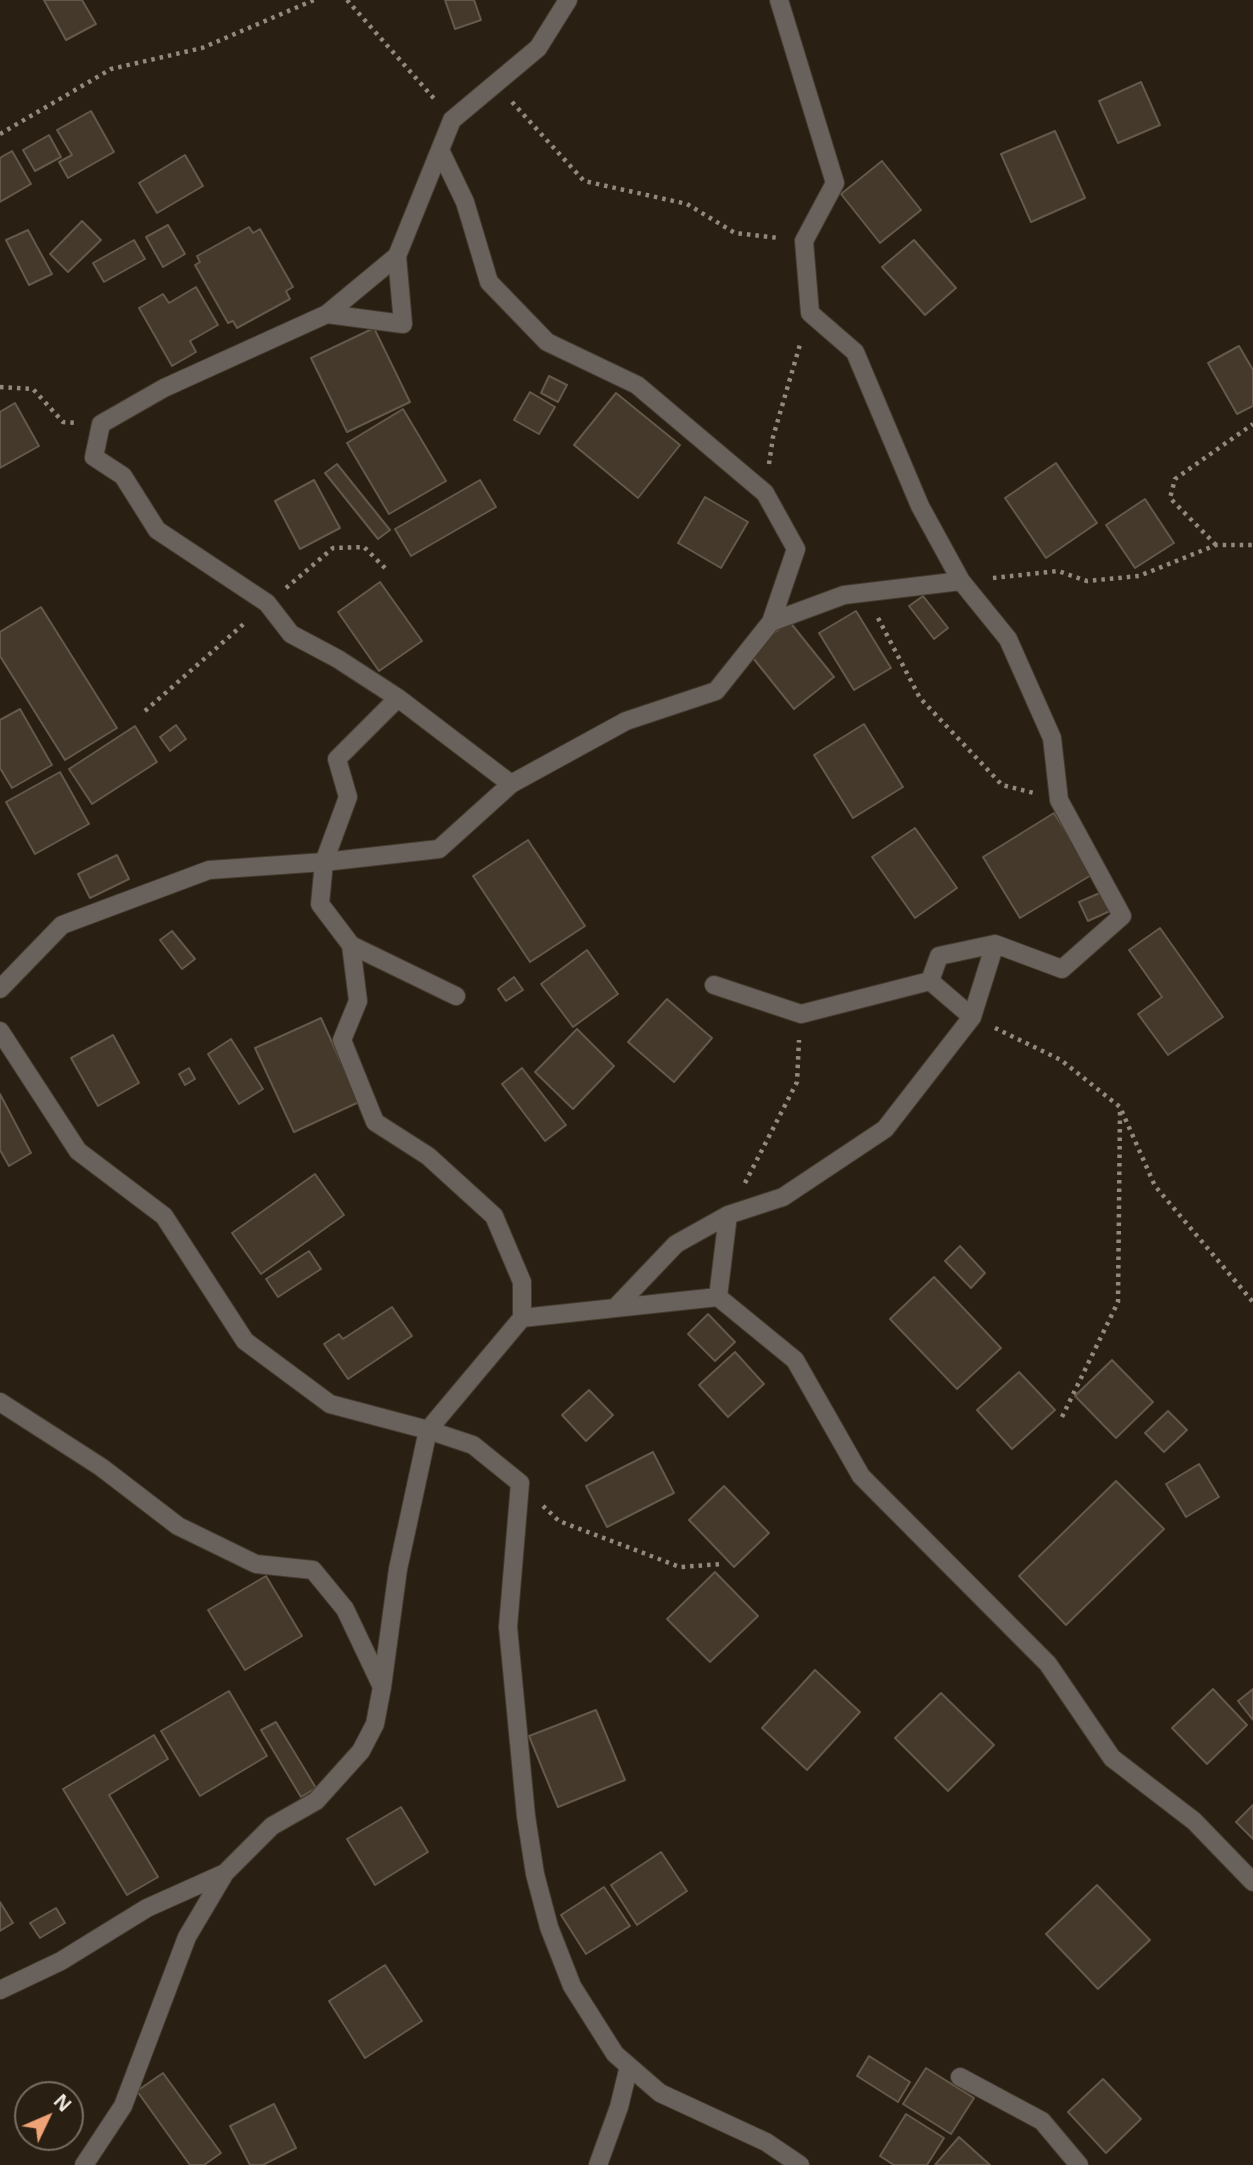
<!DOCTYPE html>
<style>
body{margin:0}
#map{position:relative;width:1253px;height:2165px;overflow:hidden;background:#291f12;font-family:"Noto Sans",sans-serif}
canvas{display:block}
.north{position:absolute;left:14px;top:2081px;width:70px;height:70px;box-sizing:border-box;background:#291f12;border:2px solid #776f63;border-radius:50%;rotate:46deg;font-size:19px;font-weight:700;line-height:28px;text-align:center;color:#ece6dd}
.north::after{content:'';display:block;margin:auto;width:24px;height:32px;background:#efa377;clip-path:polygon(50% 0,100% 100%,50% 72%,0 100%)}
</style>
<div id="map">
<canvas width="1253" height="2165"></canvas>
<div class="north">N</div>
</div>
<script>
const context = document.querySelector('canvas').getContext('2d');
context.lineJoin = 'round';
function fillPath(path, color) { context.fillStyle = color; context.fill(path, 'evenodd'); }
function stroke(path, color, width, dash) { context.strokeStyle = color; context.lineWidth = width; context.lineCap = dash ? 'butt' : 'round'; context.setLineDash(dash || []); context.stroke(path); }
const building = new Path2D(`
 M44 0H82L96 24 66 40Z
 M445 0H474L481 20 455 29Z
 M1141 82 1160 125 1118 143 1099 101Z
 M91 111 114 152 68 178 59 162 72 155 57 130Z
 M1055 131 1085 198 1031 222 1001 154Z
 M49 135 61 157 35 171 23 150Z
 M12 151 31 184 0 202V158Z
 M185 155 203 186 157 213 139 183Z
 M882 161 921 210 880 243 841 194Z
 M82 221 101 240 68 272 50 254Z
 M168 225 185 254 163 267 146 237Z
 M249 227 253 233 260 229 293 287 286 291 290 299 237 328 233 321 228 323 195 265 200 262 197 256Z
 M28 230 52 274 29 285 6 240Z
 M134 240 145 259 104 282 93 263Z
 M914 240 956 288 925 315 882 267Z
 M196 287 218 325 190 341 196 352 172 366 139 308 163 294 169 303Z
 M374 328 410 402 347 432 311 358Z
 M1239 346 1253 370V406L1237 414 1208 363Z
 M549 376 567 385 558 402 541 393Z
 M530 392 555 407 539 434 514 420Z
 M616 393 680 445 638 498 574 445Z
 M15 403 39 446 0 468V412Z
 M403 409 446 481 389 514 347 443Z
 M1056 463 1097 523 1046 558 1005 498Z
 M337 464 390 530 378 539 325 473Z
 M314 480 340 528 300 549 275 501Z
 M480 480 496 507 411 556 395 529Z
 M705 497 748 522 721 568 678 543Z
 M1145 499 1174 543 1135 568 1106 525Z
 M380 582 422 641 379 671 338 612Z
 M923 596 948 628 934 639 909 606Z
 M41 607 117 728 65 760 0 656V632Z
 M856 611 891 668 854 690 819 633Z
 M789 621 834 677 794 709 749 653Z
 M20 709 52 765 12 788 0 768V720Z
 M864 724 903 787 853 818 814 755Z
 M176 725 186 739 170 751 160 737Z
 M135 726 157 762 92 804 69 769Z
 M60 772 89 824 35 854 6 802Z
 M1054 813 1093 874 1020 918 983 857Z
 M915 828 957 888 915 918 872 857Z
 M528 840 585 926 530 962 473 876Z
 M117 855 129 879 90 898 78 874Z
 M1102 892 1110 911 1088 921 1079 902Z
 M1160 928 1223 1017 1168 1055 1138 1014 1162 997 1129 950Z
 M172 931 195 959 182 969 160 940Z
 M587 950 618 994 573 1027 541 984Z
 M514 977 523 990 506 1001 498 989Z
 M667 999 712 1038 674 1082 628 1042Z
 M321 1018 359 1102 294 1132 255 1048Z
 M577 1029 614 1066 573 1109 535 1072Z
 M113 1035 139 1083 98 1106 71 1058Z
 M231 1039 263 1089 239 1104 208 1054Z
 M189 1068 195 1079 185 1085 179 1074Z
 M522 1068 566 1125 545 1141 502 1084Z
 M0 1094 31 1153 9 1166 0 1150Z
 M315 1174 344 1215 261 1274 232 1233Z
 M960 1246 985 1273 971 1288 945 1261Z
 M309 1251 321 1269 278 1297 266 1279Z
 M934 1277 1001 1348 957 1389 890 1319Z
 M392 1307 412 1336 348 1379 324 1344 339 1334 343 1339Z
 M708 1314 735 1342 715 1361 688 1334Z
 M735 1352 764 1384 728 1417 699 1385Z
 M1112 1360 1153 1402 1116 1438 1075 1396Z
 M1019 1372 1055 1410 1012 1449 977 1410Z
 M589 1390 613 1415 586 1441 562 1415Z
 M1168 1411 1187 1430 1164 1452 1145 1433Z
 M653 1452 674 1493 607 1527 586 1486Z
 M1199 1464 1219 1497 1186 1517 1166 1484Z
 M1116 1481 1164 1529 1066 1625 1019 1576Z
 M724 1486 769 1533 734 1567 689 1520Z
 M715 1572 758 1616 710 1662 667 1619Z
 M266 1576 302 1636 245 1670 208 1610Z
 M815 1670 860 1712 807 1770 762 1728Z
 M1213 1689 1247 1725 1207 1764 1172 1728Z
 M1253 1689V1720L1238 1701Z
 M229 1691 267 1756 200 1796 161 1731Z
 M941 1693 994 1745 948 1791 895 1738Z
 M596 1710 625 1780 558 1807 529 1736Z
 M276 1722 316 1788 301 1797 261 1730Z
 M154 1735 168 1759 109 1795 158 1877 127 1895 63 1789Z
 M1253 1805V1839L1236 1822Z
 M401 1807 428 1852 375 1885 347 1839Z
 M661 1852 687 1891 637 1925 611 1885Z
 M1097 1885 1150 1940 1098 1989 1046 1934Z
 M604 1887 630 1926 586 1954 561 1915Z
 M0 1902 13 1923 0 1931Z
 M56 1908 65 1923 40 1938 30 1923Z
 M385 1965 422 2021 365 2058 329 2001Z
 M869 2056 910 2082 898 2102 857 2076Z
 M926 2068 974 2098 951 2134 903 2104Z
 M163 2073 221 2153 204 2165H190L137 2091Z
 M1103 2079 1141 2119 1106 2153 1068 2112Z
 M274 2104 296 2148 263 2165H250L230 2126Z
 M906 2114 944 2138 927 2165H894L880 2156Z
 M959 2137 990 2165H935Z`);
fillPath(building, '#44392b');
stroke(building, '#64594a', 2);
const minor = new Path2D(`
 M440 150 465 202 489 282 547 342 637 385 765 493 796 549 771 622
 M327 314 397 256
 M511 784 398 698 338 659 291 634 267 603 157 530 123 476 94 457 101 424 164 388 327 314 403 324 397 256 452 120 538 48 568 0
 M351 945 456 996
 M930 981 972 1017
 M714 985 801 1014 930 981 939 956 995 944 1062 969 1122 916 1059 800 1052 738 1008 639 961 581 920 506 855 352 810 313 804 241 835 183 779 0
 M0 989 62 925 209 870 324 862 439 849 511 784 626 721 716 691 771 622 844 595 961 581
 M0 1031 78 1151 164 1216 245 1341 330 1404 428 1430 473 1445 520 1483 508 1627 526 1816 535 1874 549 1927 572 1986 615 2054 660 2093 766 2142 800 2165
 M718 1297 728 1215
 M616 1307 676 1244 728 1215 783 1197 885 1129 972 1017 995 944
 M522 1318 718 1297 795 1360 861 1476 1048 1664 1112 1758 1194 1821 1253 1882
 M0 1402 101 1467 178 1526 256 1564 313 1570 345 1609 382 1687 375 1724 361 1751 316 1801 272 1826 225 1873 187 1937 123 2106 84 2165
 M382 1687 398 1569 428 1430 522 1318V1282L494 1216 428 1156 375 1122 342 1040 358 1001 351 945 320 904 324 862 348 797 337 759 398 698
 M0 1990 61 1961 147 1908 225 1873
 M960 2077 1042 2121 1079 2165
 M598 2165 619 2107 629 2066`);
stroke(minor, '#443b2e', 20);
stroke(new Path2D(`
 M347 0 437 102
 M512 102 584 181 687 204 735 233 779 238
 M0 134 111 69 202 48 314 0
 M0 387 33 389 63 422 76 423
 M769 464 773 437 801 341
 M1216 545 1170 498 1175 479 1253 424
 M993 578 1058 571 1087 581 1139 576 1216 545H1253
 M286 588 333 548 364 547 385 568
 M878 618 920 698 1002 785 1034 793
 M145 711 247 621
 M995 1028 1061 1060 1120 1107 1155 1186 1253 1302
 M745 1183 797 1082 799 1040
 M1062 1417 1118 1302 1120 1112
 M543 1506 559 1521 680 1567 722 1564`), '#928a7f', 4.5, [3.5, 5]);
stroke(minor, '#69615c', 18);
</script>
